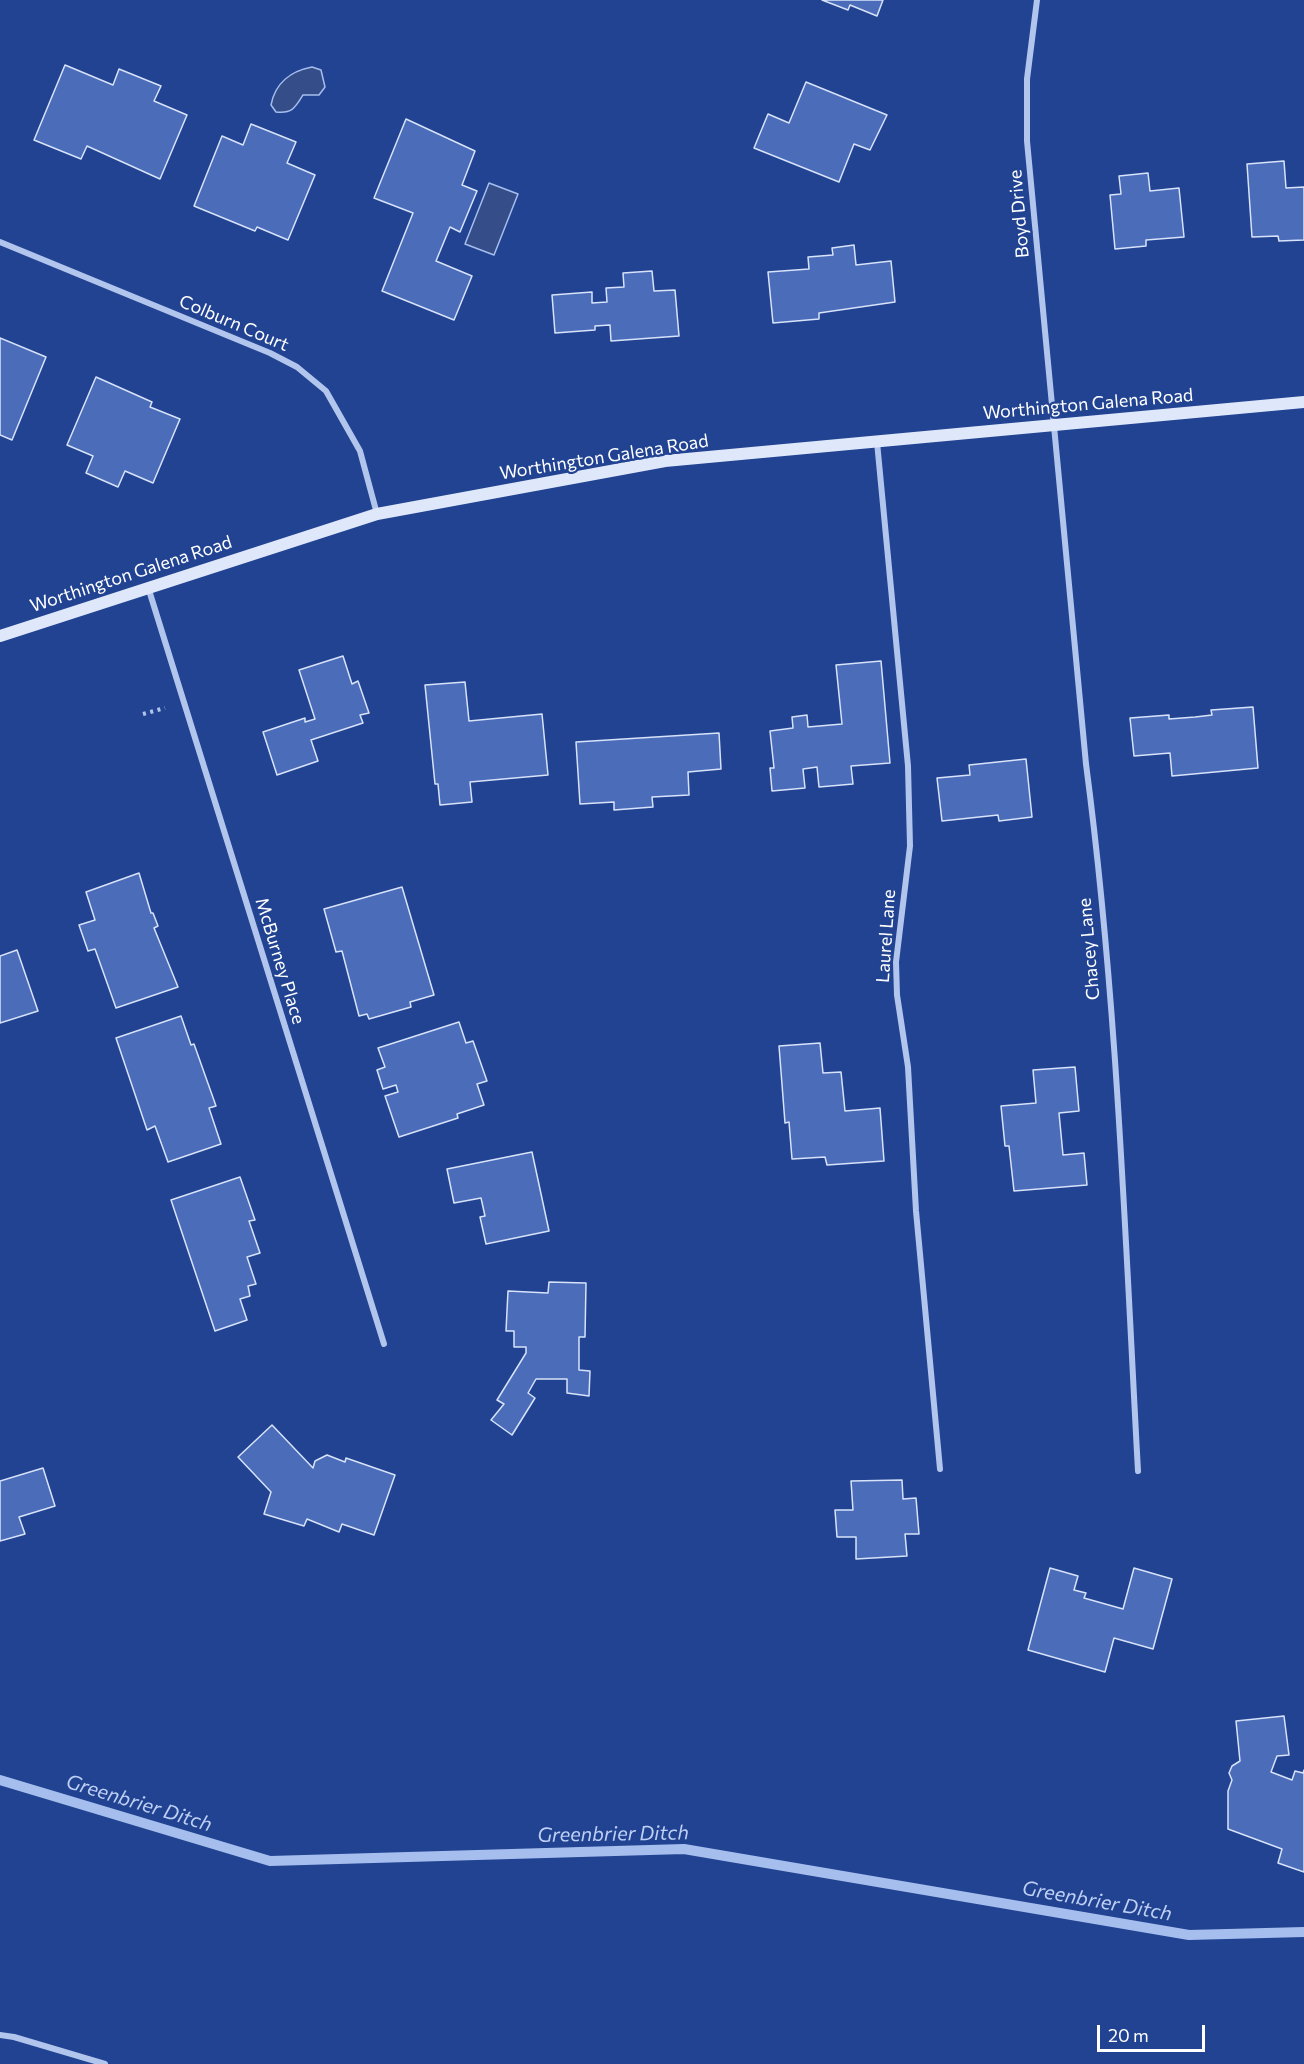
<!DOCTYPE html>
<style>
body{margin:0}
#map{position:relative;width:1304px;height:2064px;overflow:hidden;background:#214392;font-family:Commissioner,sans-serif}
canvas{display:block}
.scale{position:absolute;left:1097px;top:2025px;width:108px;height:27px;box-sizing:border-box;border:3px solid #fff;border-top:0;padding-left:8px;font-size:18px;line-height:21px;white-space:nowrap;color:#fff;-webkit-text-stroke:4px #214392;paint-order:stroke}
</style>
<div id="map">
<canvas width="1304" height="2064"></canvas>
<div class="scale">20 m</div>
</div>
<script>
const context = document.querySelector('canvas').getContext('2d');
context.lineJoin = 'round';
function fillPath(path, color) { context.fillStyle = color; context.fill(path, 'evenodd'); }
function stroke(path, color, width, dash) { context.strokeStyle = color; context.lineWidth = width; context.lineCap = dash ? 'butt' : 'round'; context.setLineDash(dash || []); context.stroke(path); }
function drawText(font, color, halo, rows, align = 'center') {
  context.font = font + ' Commissioner,sans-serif'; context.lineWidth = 4.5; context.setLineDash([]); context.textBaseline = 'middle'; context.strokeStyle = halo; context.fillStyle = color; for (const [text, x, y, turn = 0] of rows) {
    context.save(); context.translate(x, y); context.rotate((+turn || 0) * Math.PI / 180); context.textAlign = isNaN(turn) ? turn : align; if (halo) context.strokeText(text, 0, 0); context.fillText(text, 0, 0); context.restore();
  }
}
const water = new Path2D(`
 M312 67 321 70 325 87 319 95H303C295 108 292 114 276 112L271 105C275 83 291 71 312 67Z
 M489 183 518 194 494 255 465 244Z`);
fillPath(water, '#354e89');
stroke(water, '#a6beee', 1.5);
stroke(new Path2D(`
 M0 1780 270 1861 684 1849 1189 1935 1304 1932`), '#a6beee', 10);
const building = new Path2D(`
 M822 0H883L877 16 850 5 848 10Z
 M65 65 113 85 119 69 161 86 154 101 187 115 160 179 87 146 81 159 34 140Z
 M806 82 887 115 870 150 854 144 839 182 754 148 768 114 789 123Z
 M406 119 475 151 462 185 477 191 460 232 450 227 436 261 472 276 454 320 382 291 413 213 374 198Z
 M251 124 296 142 287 163 315 175 288 240 257 227 255 231 194 206 222 136 243 145Z
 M1284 161 1286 188 1304 187V240L1279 241 1278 236 1252 237 1247 164Z
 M1148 173 1150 191 1179 188 1184 237 1146 240V246L1115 249 1110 195 1121 194 1119 176Z
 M854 245 856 265 891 261 895 302 819 313V319L773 323 768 272 809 269 808 257 833 255 832 248Z
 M652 271 654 291 675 290 679 336 611 341 610 325 595 326V330L555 333 552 295 592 292V303L607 302 606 288 624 287 623 273Z
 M0 338 46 357 12 440 0 435Z
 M96 377 152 402 150 407 180 419 153 483 125 471 118 487 86 473 93 456 67 445Z
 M343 656 352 684 358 681 369 713 360 715 363 723 311 740 318 761 277 775 263 732 305 718V722L315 719 299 670Z
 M881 661 890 763 851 766 853 784 819 787 817 767 803 769 805 788 772 791 770 768H774L770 731 793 728 792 717 807 715 808 727 842 724 836 665Z
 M465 682 469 721 542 714 548 775 470 782 472 802 440 805 438 784H435L425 685Z
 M1253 707 1258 768 1172 776 1170 753 1134 756 1130 718 1169 715V719L1195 717 1212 715 1211 710Z
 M719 733 721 769 688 772 689 795 652 797 653 807 614 810V802L580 804 576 742Z
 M1026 759 1032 817 999 821 998 815 942 821 937 778 970 775 969 765Z
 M139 873 151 913H153L158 926 154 928 178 987 116 1008 95 949 88 951 79 925 95 920 86 892Z
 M402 887 434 995 410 1002 411 1007 369 1019 367 1014 359 1016 342 951 336 952 324 909Z
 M17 950 38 1011 0 1023V956Z
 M181 1016 191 1045 194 1044 216 1106 209 1108 221 1144 168 1162 155 1126 147 1130 116 1038Z
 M459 1022 466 1043 473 1041 487 1081 477 1084 484 1105 457 1114 458 1118 399 1137 385 1096 398 1092 396 1085 383 1089 377 1070 385 1067 378 1048Z
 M820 1043 823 1073 841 1072 845 1111 880 1108 884 1161 827 1165 825 1157 792 1159 789 1122 785 1123 779 1046Z
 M1075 1067 1079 1111 1059 1113 1063 1155 1084 1153 1087 1185 1014 1191 1009 1146H1005L1001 1106 1036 1103 1033 1070Z
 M532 1152 549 1231 486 1244 480 1217 485 1216 481 1198 454 1203 447 1169Z
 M240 1177 255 1220 249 1221 260 1253 247 1257 256 1284 248 1286 250 1296 240 1299 247 1320 215 1331 171 1200Z
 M549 1282 586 1283 585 1337H579V1370L590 1371 589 1396 567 1393V1379H536L528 1393 535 1398 512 1435 491 1420 504 1404 497 1400 526 1353V1347H514V1331H506L508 1291 548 1293Z
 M272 1425 313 1468 315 1461 327 1455 345 1462 346 1458 395 1475 374 1535 342 1524 339 1532 307 1519 304 1526 264 1514 271 1492 238 1457Z
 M43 1468 55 1506 19 1517 25 1534 0 1541V1481Z
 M902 1480 903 1499 916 1498 919 1534H905L907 1556 856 1559V1537H837L835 1510H853L851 1481Z
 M1050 1568 1078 1576 1074 1590 1086 1593 1084 1598 1123 1609 1134 1568 1172 1579 1153 1649 1114 1638 1105 1672 1028 1650Z
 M1284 1716 1289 1755 1277 1756 1271 1772 1292 1780 1295 1771 1303 1773 1304 1770V1872L1278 1863 1282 1849 1228 1829V1791L1232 1780 1229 1773 1232 1766 1240 1761 1236 1721Z`);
fillPath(building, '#4a6cb9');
stroke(building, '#d8e3fa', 1.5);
stroke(new Path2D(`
 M143 714 165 708`), '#b2c5ed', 4, [3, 4.5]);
stroke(new Path2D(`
 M1037 0 1027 79V141L1086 764C1117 998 1125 1235 1138 1471
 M0 242 270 353 297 367 326 391 360 451 377 514
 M877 442 908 766 910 846 896 962 897 995 908 1067 916 1211 940 1469
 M148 587 384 1344
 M0 2035 14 2037 105 2064`), '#b2c5ed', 6);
stroke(new Path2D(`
 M0 636 377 514 665 461 1304 402`), '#dfe7fa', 12);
drawText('18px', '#fff', '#214392', [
 ["Boyd Drive",1019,214,-95],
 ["Colburn Court",234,323,23],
 ["Worthington Galena Road",1088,404,-5],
 ["Worthington Galena Road",604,457,-9],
 ["Worthington Galena Road",131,574,-18],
 ["Laurel Lane",886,936,-86],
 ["Chacey Lane",1089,949,-95],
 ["McBurney Place",280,961,73]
]);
drawText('italic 20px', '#bfd0f4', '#214392', [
 ["Greenbrier Ditch",139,1803,17],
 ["Greenbrier Ditch",613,1834,-1],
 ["Greenbrier Ditch",1097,1901,10]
]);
</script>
